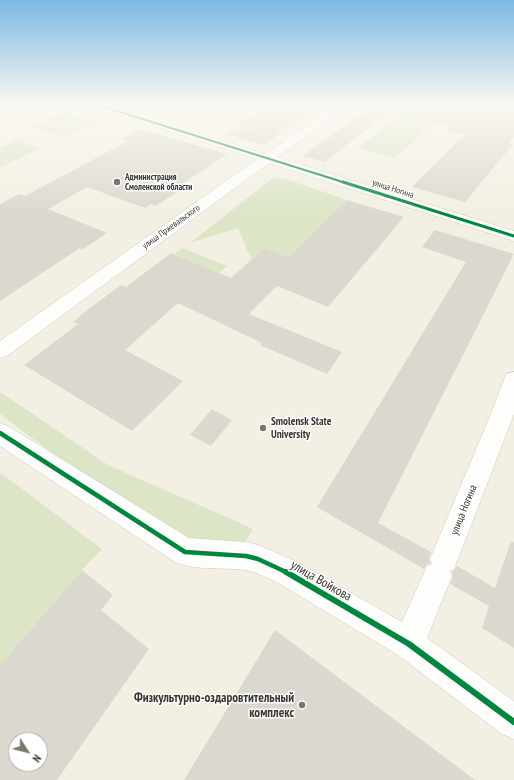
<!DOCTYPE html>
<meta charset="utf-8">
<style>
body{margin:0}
#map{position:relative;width:514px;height:780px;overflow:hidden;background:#f3f0e3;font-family:"PT Sans Narrow",sans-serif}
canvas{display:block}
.north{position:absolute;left:8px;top:732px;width:40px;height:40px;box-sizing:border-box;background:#fff;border:1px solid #b0afab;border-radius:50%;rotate:126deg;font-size:11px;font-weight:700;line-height:16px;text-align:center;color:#39362e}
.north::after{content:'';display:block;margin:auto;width:14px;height:18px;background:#7a776d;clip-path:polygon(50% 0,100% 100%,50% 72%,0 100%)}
</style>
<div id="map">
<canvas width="514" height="780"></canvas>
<div class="north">N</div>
</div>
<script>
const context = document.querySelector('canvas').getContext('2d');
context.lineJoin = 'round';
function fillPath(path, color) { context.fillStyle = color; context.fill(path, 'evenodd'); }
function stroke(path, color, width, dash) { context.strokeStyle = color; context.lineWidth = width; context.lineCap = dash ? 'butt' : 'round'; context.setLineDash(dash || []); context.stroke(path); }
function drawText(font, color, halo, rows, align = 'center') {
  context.font = font + ' "PT Sans Narrow",sans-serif'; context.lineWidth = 3; context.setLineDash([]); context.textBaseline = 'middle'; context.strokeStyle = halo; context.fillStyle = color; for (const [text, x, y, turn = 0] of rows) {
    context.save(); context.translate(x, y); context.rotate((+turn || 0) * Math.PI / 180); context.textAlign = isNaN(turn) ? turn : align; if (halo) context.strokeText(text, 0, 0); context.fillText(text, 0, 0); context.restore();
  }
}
fillPath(new Path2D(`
 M316 105 321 106 278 132 256 126 237 137 226 134 238 127 241 123 287 122Z
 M412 105H454L395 158 358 148Z
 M66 112 95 122 62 137 33 126Z
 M17 140 40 149 0 167V148Z
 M273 178 286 179 347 200 289 257 264 248 251 259 238 228 190 243Z
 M182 248 227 266 219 273 174 254Z
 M0 392 108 465 249 527 253 530 240 548 182 537 69 466 0 414Z
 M1 473 102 549 82 570 0 665V475Z`), '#dce6c6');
fillPath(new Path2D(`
 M282 105H317L273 131 281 133 263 145 237 137 254 127 239 123 261 111 268 113Z
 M374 105H514V137L509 143 513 144 465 202 412 187 464 135 446 131 450 126 389 112 325 162 303 156Z
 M141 129 227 154 176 188 180 190 156 206 151 204 145 208 87 187 48 209 107 233 82 250 80 248 0 301V204L19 194 25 196 128 141 121 139Z
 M347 200 404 217 328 307 277 286 249 314 342 352 327 374 260 345 262 343 178 303 125 350 183 381 132 431 24 365 78 324 73 322 86 311 121 285 126 287 171 253 231 278 264 248 289 257Z
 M435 230 514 254 378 523 431 552 429 558 430 563 426 565 424 569 317 507 466 262 422 247Z
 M212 409 232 420 211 446 190 435Z
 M511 541 514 542V648L482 628 489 606 450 584 453 577 452 572 457 566 495 588Z
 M82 570 113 595 101 610 149 649 57 780H0V665ZM16 740H40V764H16Z
 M275 630 475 780H184Z`), '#dbd8cf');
const minor = new Path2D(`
 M93 105H108L265 154 337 105H349L348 107 277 157 514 231V241L269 163 7 356 0 358V341L257 159 94 107Z
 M514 372V414L458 559 454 569 450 571 452 576 427 638 514 701V739L502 734 398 655 275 581C265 577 256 572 246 570 222 567 197 571 175 562L0 446V423L8 426 189 538 246 542 258 545 295 561 402 622 427 566 432 564 430 559 490 416 506 374Z`);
stroke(minor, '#cbc9bf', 1);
fillPath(minor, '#fdfdfb');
stroke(new Path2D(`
 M98 105 346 183`), '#00873e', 2);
stroke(new Path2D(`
 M343 182 514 236`), '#00873e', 3);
stroke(new Path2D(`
 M0 433 185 552 246 556 258 559 288 573`), '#00873e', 4.5);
stroke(new Path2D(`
 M286 572 409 644 514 722`), '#00873e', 6);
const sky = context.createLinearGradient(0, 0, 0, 214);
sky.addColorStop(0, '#7cb9e2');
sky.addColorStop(0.49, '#faf8f2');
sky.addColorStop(1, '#faf8f200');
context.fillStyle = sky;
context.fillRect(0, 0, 514, 214);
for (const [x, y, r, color] of [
 [117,182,4,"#7a776d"],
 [263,428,4,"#7a776d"],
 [302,705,4,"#7a776d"]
]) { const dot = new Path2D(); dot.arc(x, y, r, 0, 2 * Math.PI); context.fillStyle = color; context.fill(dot); stroke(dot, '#fff', 1.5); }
drawText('bold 9px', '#39362e', '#fff', [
 ["Администрация",125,177],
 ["Смоленской области",125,187]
], 'left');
drawText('9px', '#39362e', '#fff', [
 ["улица Ногина",393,189,18],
 ["улица Пржевальского",171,227,-36]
]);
drawText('bold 11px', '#39362e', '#fff', [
 ["Smolensk State",271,422],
 ["University",271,435]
], 'left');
drawText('11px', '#39362e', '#fff', [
 ["улица Ногина",464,510,-68]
]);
drawText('13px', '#39362e', '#fff', [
 ["улица Войкова",321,581,30]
]);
drawText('bold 13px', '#39362e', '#fff', [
 ["Физкультурно-оздаровтительный",294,698],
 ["комплекс",294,713]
], 'right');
</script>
